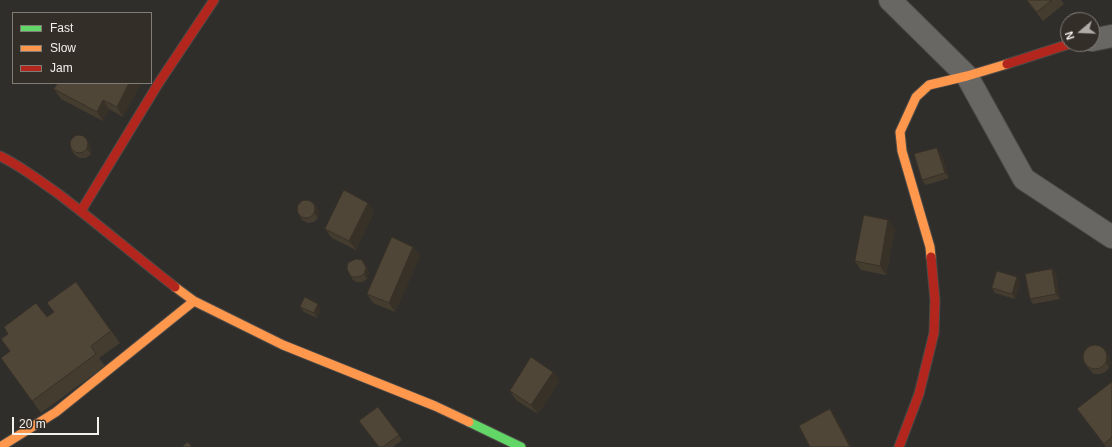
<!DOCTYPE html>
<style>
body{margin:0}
#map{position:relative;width:1112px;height:447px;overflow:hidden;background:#302e2b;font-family:Helvetica,sans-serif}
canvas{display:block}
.legend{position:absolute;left:12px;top:12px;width:140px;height:72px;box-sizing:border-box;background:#332e28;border:1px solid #807c76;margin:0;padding:5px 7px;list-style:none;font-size:12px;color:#f4f0ec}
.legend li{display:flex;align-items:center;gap:8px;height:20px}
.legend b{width:20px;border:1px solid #807c76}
.north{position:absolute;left:1060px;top:12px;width:40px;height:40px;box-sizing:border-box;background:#332e28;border:1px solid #807c76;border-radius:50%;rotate:251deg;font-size:11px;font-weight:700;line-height:16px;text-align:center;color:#f4f0ec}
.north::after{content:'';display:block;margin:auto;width:14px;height:18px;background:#afaca8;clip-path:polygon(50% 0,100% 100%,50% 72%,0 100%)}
.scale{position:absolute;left:12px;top:417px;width:87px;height:18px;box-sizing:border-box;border:2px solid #f4f0ec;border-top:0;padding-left:5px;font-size:12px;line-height:14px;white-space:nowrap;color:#f4f0ec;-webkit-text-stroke:3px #332e28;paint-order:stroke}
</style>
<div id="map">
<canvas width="1112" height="447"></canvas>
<ul class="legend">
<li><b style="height:5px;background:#63d668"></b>Fast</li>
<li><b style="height:5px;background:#ff974d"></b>Slow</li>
<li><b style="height:5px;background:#b3261e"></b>Jam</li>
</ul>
<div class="north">N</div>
<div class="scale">20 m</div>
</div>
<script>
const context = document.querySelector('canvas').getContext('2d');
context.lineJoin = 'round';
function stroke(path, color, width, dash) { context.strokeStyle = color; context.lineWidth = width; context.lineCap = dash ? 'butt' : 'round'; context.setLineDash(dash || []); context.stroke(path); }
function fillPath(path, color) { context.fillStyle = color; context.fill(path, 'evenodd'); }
const street = new Path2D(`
 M890 0 967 76 1024 179 1112 237
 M1092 40 1112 36`);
const fast = new Path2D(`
 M469 422 521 447`);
const slow = new Path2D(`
 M931 257 930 247 902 151 900 132 916 97 929 85 967 76 1007 64
 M175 287 194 301 283 345 435 406 469 422
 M0 447 56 412 194 301`);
const jam = new Path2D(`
 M1007 64 1069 44
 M0 156C21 166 37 179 56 192 97 223 135 256 175 287
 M81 211 158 84 214 0
 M899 447 919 394 934 333 935 300 931 257`);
stroke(street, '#4c4a47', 24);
stroke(fast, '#4c4a47', 11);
stroke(slow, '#4c4a47', 11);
stroke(jam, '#4c4a47', 11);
stroke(street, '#696764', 22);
stroke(fast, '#63d668', 9);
stroke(slow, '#ff974d', 9);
stroke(jam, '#b3261e', 9);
fillPath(new Path2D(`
 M1026 0H1061L1064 4 1043 21Z
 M58 83H141L123 117 109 109 103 121 61 99 54 89Z
 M86 139 90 144 91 149V154L86 158H80L75 155 71 150Z
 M941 153 949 178 926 185 922 180Z
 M314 203 317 208 319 213 318 218 314 222 308 223 302 220 299 215Z
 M374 212 356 250 332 238 325 229Z
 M895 229 886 275 861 270 855 261Z
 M413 247 420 256 395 312 373 303 367 294Z
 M362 260 366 265 369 273 367 279 362 282H356L353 280 350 275Z
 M1052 269 1056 274 1060 299 1033 304 1030 299Z
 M76 282 120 343 99 358 105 366 41 413 1 358 10 352 47 317 54 312Z
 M1020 282 1015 299 995 293 992 288Z
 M300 307 321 309 317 318 304 312Z
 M1109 355 1111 362 1109 368 1105 372 1100 374H1094L1090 370 1086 365Z
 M553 372 559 381 538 414 516 400 510 391Z
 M1112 382V447H1106L1077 409Z
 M378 407 402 440 393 447H379Z`), '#453c30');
fillPath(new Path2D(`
 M129 83H141L123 117 117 107Z
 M103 100 109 109 103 121 97 112Z
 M86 139 90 144 91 149V154L87 149Z
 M937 148 941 153 949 178 945 173Z
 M314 203 317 208 319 213 318 218 314 213Z
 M368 203 374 212 356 250 349 241Z
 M888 220 895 229 886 275 880 266Z
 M413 247 420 256 395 312 389 303Z
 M362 260 366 265 369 273 367 279 364 274Z
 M1052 269 1056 274 1060 299 1056 294Z
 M1017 277 1020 282 1015 299 1012 294Z
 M318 304 321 309 317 318 314 313Z
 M1106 350 1109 355 1111 362 1109 368 1106 363Z
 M553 372 559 381 538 414 531 405Z
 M830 409 836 418 852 447H850Z`), '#383127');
const building = new Path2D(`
 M1027 0H1052L1037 12Z
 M58 83H129L117 107 103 100 97 112 54 89Z
 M70 144a9 9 0 1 1 18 0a9 9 0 1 1-18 0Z
 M937 148 945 173 922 180 914 154Z
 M344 190 368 203 349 241 325 229Z
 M297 209a9 9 0 1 1 18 0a9 9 0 1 1-18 0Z
 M864 215 888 220 880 266 855 261Z
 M392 237 413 247 389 303 367 294Z
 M356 259 362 260 366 268 364 274 359 277H352L350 275 347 269 348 263Z
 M1052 269 1056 294 1030 299 1025 274Z
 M997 271 1017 277 1012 294 992 288Z
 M76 282 111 331 91 346 96 354 32 401 1 358 10 351 1 339 8 334 4 327 36 303 47 317 54 312 47 303Z
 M305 297 318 304 314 313 300 307Z
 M1083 357a12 12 0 1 1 24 0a12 12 0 1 1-24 0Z
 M531 357 553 372 531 405 510 391Z
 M1112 382V437L1104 444 1077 409Z
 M378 407 399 435 383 447H379L359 421Z
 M830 409 850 447H810L799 426Z
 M188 442 192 447H182Z`);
fillPath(building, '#504638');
stroke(building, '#383127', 1);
</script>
